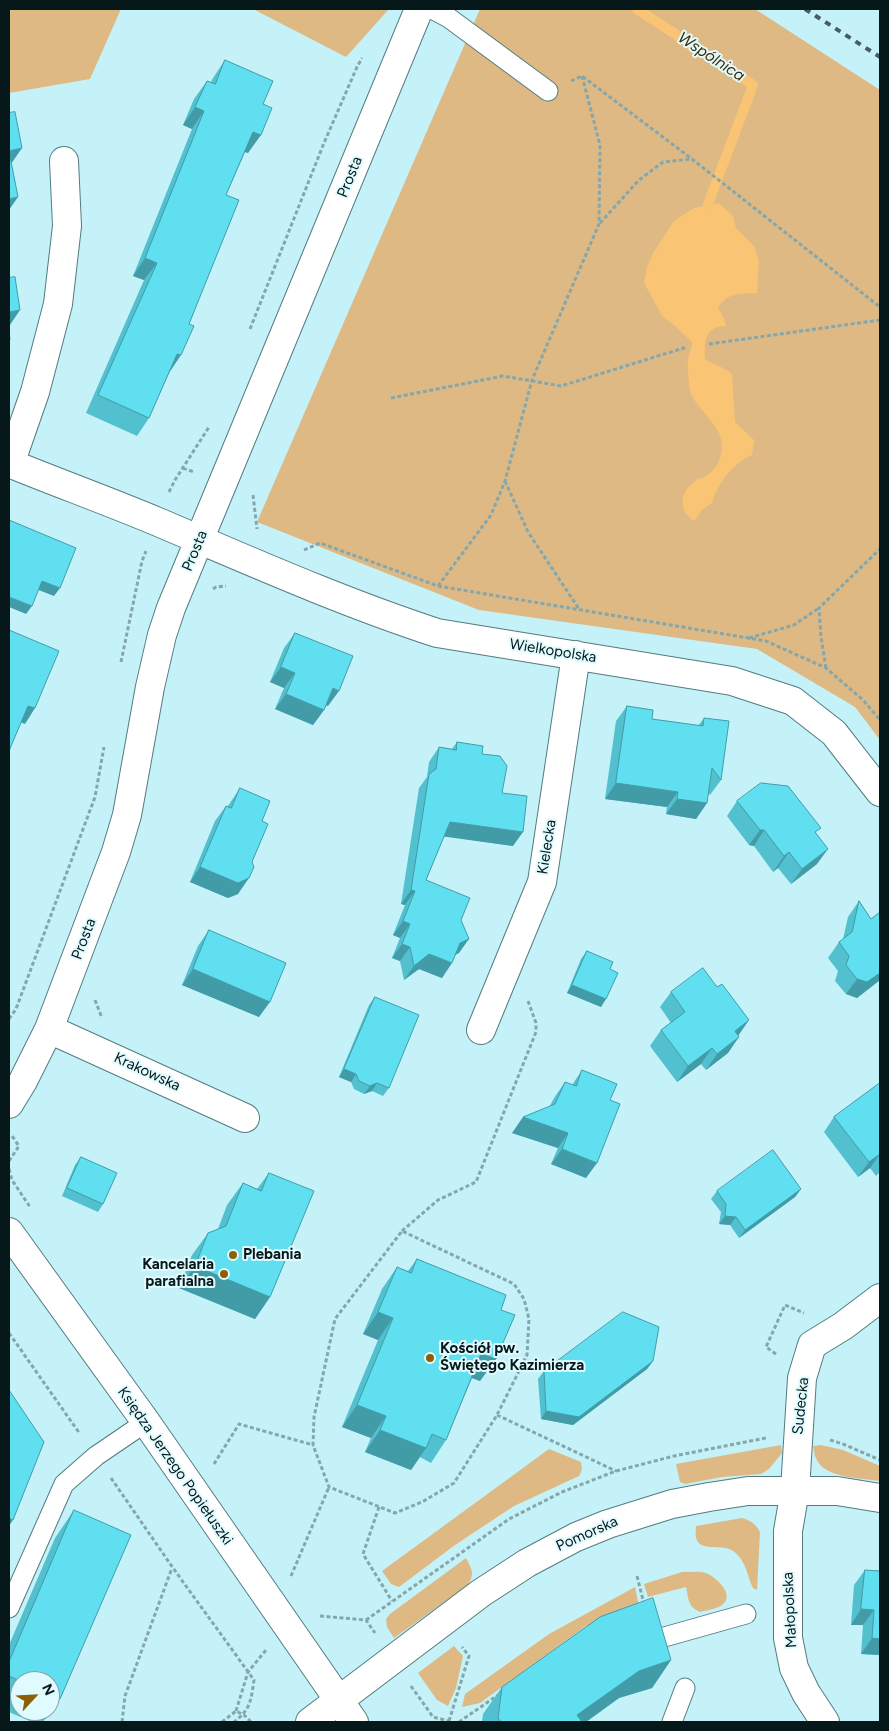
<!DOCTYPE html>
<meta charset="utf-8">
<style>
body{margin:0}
#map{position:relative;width:889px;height:1731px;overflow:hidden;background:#c5f2f8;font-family:Figtree,sans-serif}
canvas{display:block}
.frame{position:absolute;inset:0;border:10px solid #07181a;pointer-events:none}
.north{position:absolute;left:10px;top:1671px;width:50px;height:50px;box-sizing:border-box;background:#e0fbff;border:1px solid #89a0a3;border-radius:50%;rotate:65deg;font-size:14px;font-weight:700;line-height:20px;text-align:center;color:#07181a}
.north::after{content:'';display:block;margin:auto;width:18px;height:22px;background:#8d5f05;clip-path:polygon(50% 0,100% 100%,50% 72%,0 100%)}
</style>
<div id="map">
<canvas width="889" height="1731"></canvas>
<div class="frame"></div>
<div class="north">N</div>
</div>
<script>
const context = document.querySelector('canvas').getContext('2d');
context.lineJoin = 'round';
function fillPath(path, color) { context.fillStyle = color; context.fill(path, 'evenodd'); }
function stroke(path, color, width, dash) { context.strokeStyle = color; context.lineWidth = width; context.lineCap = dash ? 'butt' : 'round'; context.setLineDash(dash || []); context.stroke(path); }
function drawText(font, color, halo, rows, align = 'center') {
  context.font = font + ' Figtree,sans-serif'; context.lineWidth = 4; context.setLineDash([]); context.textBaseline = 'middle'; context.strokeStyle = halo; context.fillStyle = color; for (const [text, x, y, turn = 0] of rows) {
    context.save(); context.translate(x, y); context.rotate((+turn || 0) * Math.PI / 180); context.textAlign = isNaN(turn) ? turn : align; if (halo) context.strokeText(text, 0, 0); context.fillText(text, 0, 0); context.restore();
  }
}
fillPath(new Path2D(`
 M9 9H121L90 79 9 93Z
 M253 9H389L346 57Z
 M480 9H755L880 90V740L855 707 757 649 479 610 257 522Z
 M781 1445 782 1453 769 1469 761 1474 722 1477 685 1484 680 1482 676 1464Z
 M821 1445 843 1450 880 1466V1481C862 1478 824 1479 816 1458 814 1455 814 1450 813 1446Z
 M549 1449 581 1462 582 1470 579 1476 514 1506 455 1545 399 1587 391 1584 382 1571Z
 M742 1518C750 1520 756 1524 760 1532L757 1590 753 1588C747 1575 746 1560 733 1551 723 1543 698 1553 696 1537 695 1534 696 1530 696 1526Z
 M466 1558C472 1570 475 1573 468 1585L394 1638 387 1627 386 1619 390 1614Z
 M682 1572C690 1572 699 1571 706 1573 716 1577 736 1595 722 1605 717 1609 707 1610 700 1612 687 1606 689 1599 686 1587L648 1597 644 1584Z
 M635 1587 640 1611 586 1626 480 1703 462 1707 465 1694 549 1634Z
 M454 1646 463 1656 456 1688 448 1706 437 1700 418 1673Z`), '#deb984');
fillPath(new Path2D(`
 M719 203 733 216 736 228 754 246 759 260 757 293C741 294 727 292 718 308L724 318 726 326C705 326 704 342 705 359 714 365 724 367 732 374L735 422 754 440 752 455C733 463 718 483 712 503L703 509 694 521C677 509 680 492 696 480 699 478 703 478 706 476 713 472 720 462 721 454 728 428 697 412 690 391 689 385 687 366 688 360 689 352 692 351 692 342L675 326 662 316 644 283 647 267 653 253 674 221 694 208Z`), '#fac475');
stroke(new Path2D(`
 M637 9 753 85 708 204`), '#fac475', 10);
const lane = new Path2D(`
 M432 9 449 18 548 91
 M9 1608 64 1484 96 1456 146 1422
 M650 1641 746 1614
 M672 1722 685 1688`);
const street = new Path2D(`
 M9 463C58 483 108 501 158 522 250 561 342 602 437 633L732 681 793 701 834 733 880 792
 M10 464 35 392 58 304 67 226 64 161
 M49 1029 245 1118
 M481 1030 542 882 576 655
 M9 1104 23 1081 49 1029 116 852 127 815 150 687 162 635 171 608 419 9
 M9 1232 146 1422 354 1722
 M310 1722 481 1593 527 1563 576 1537 608 1524 672 1504 709 1497 748 1491H837L880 1498
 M825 1722 806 1693 794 1668 788 1638V1531L795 1490 802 1378 812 1345 843 1326 880 1298`);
stroke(lane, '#527c81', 21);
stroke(street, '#527c81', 30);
stroke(new Path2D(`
 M571 81 582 76 692 159 880 307
 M600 223 639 180 663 162 691 159
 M250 329 324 143 357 67 362 58
 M709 344 880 320
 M391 398 503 376 561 386 687 347
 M183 468 194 472
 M505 481 528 532 579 609
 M169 492 175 480 209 427
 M253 495 257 529
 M304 550 320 543 438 586 766 641 826 668 863 700 880 720
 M438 586 491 515 505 481 532 380 599 224 600 145 582 76
 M213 589 216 587 226 586
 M749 638 794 625 819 608
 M121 662 142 561 146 551
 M826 668 821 637 819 608 880 549
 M95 1000 102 1018
 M9 1019 16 1009 95 797 104 747
 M9 1161 19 1146 12 1136
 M9 1169 12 1180 30 1207
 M402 1231 438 1200 476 1182 536 1032V1023L528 1001
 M9 1333 80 1434
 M776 1354 766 1347 785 1305 804 1313
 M497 1415 616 1471
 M830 1440 843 1444 880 1460
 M214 1464 239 1424 313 1445 314 1417 335 1319 402 1231 514 1284 524 1299 529 1319 527 1355 497 1415 454 1483 422 1502 395 1513 329 1487 313 1445
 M111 1478 173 1568 254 1680C251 1700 251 1709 234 1722
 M379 1507 363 1554 392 1601
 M291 1576 329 1487
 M637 1576 644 1604
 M320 1616 366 1620 375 1633
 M366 1620 509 1519 562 1492 616 1471 674 1456 766 1438
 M411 1686 433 1717 453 1722
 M236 1711 248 1672 266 1650
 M449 1721 469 1656 462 1647
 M122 1722 125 1696 172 1568
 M222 1722 236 1711 244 1715 251 1722
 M459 1722 498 1695`), '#84a7ac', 3, [4, 2.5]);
stroke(lane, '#fff', 19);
stroke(street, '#fff', 28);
stroke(new Path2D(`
 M805 9 880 57`), '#445e61', 4, [6, 6]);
fillPath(new Path2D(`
 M225 60 263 104 248 153 245 152 226 195 170 371 149 418 137 436 86 413 144 280 133 276 192 129 183 125 194 99 207 81 211 82 213 78Z
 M295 633 328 706 326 705 324 710 313 725 275 709 284 688 270 682 284 648Z
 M627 706 652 719 698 726 704 718 721 780 710 795 708 793 707 803 696 819 666 814 667 807 605 799 616 721Z
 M457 742 482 754 502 793 513 846 444 836 426 880 461 920 459 953 455 955 442 978 419 969 404 980 400 961 392 958 400 938 393 935 405 905 401 904 419 788 427 777 429 762 439 747 452 749Z
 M240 788 262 821 252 862 238 894 228 898 190 882 215 821 226 806H228Z
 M737 801 817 834V864L791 884 778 868 773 872 754 846 749 845 727 816Z
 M859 901 871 919 880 912V980L857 998 846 994 835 981 838 971 828 958 839 942 843 939 848 917Z
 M209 930 259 1017 182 985 198 946Z
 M587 951 610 969 601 1007 567 993 581 959Z
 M671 992 738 1036 728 1053 706 1070 701 1064 677 1082 650 1046 661 1030 671 1023 660 1007Z
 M375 997 389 1088 383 1096 372 1091 364 1094 354 1089 351 1082 339 1077 369 1005Z
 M582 1070 610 1100 586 1178 551 1164 558 1148 512 1133 550 1106 554 1098 565 1082 572 1085Z
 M880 1083V1172L876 1176 870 1168 858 1177 824 1132 834 1117Z
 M81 1157 103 1204 98 1212 62 1196 75 1165Z
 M269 1173 270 1297 255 1319 179 1288 192 1255 208 1233 218 1229 227 1205 243 1183 257 1189Z
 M801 1189 795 1197 739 1238 730 1225 719 1224 721 1212 711 1199 717 1191Z
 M417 1259 501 1310 496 1359 480 1381 472 1378 446 1440 431 1463 420 1457 411 1470 365 1452 371 1438 342 1427 378 1340 363 1334 382 1289 397 1267 408 1271Z
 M653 1361 647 1369 573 1425 541 1419 538 1379 544 1371Z
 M74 1510 60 1699 43 1722H32L9 1712V1645L55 1538ZM20 1681H50V1711H20Z
 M865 1570 880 1571V1655L861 1654 863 1625H851L854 1585Z
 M671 1660 652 1688 619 1698 586 1722H482L483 1714 502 1687Z`), '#52c0ce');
fillPath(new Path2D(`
 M195 107 204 111 192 129 183 125Z
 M253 132 261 135 248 153 240 150Z
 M22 148 11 164 9 151Z
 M18 197 9 210V199Z
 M145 258 157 263 144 280 133 276Z
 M20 310 10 325H9V312Z
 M177 354 181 355 169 373Z
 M42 581 60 588 54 596 36 589Z
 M9 597 32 606 26 614 9 607Z
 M281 667 295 673 284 688 270 682Z
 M333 688 339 691 328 706 322 704Z
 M286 694 324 710 313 725 275 709Z
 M28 706 35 708 25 724 17 721Z
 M616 783 678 792 667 807 605 799Z
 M677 799 707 803 696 819 666 814Z
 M450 822 523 832 513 846 440 836Z
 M760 830H764L754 846 749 845Z
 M828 849 817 864 791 884 802 869Z
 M789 852 778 868 773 872 784 856Z
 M200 867 249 878 238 894 228 898 190 882Z
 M411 890 415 891 405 905 401 904Z
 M403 921 410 924 400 938 393 935Z
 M469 939 459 953 450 957 460 943Z
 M402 944 410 947 400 961 392 958Z
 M429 954 452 963 442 978 419 969 404 980 414 966Z
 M193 969 270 1002 259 1017 182 985Z
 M880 973V980L857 998 846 994 857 979Z
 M572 985 606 999 601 1007 567 993Z
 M749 1020 738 1036 724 1047 735 1031Z
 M739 1037 728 1053 706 1070 717 1054Z
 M712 1048 701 1064 677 1082 688 1066Z
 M344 1069 356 1074 351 1082 339 1077Z
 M377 1083 372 1091 364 1094 370 1086Z
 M523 1117 568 1133 558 1148 512 1133Z
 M562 1149 597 1163 586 1178 551 1164Z
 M880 1154 870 1168 858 1177 869 1162Z
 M801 1189 795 1197 739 1238 745 1230Z
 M725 1216 736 1217 730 1225 719 1224Z
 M195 1266 270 1297 255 1319 179 1288Z
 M378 1312 393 1318 378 1340 363 1334Z
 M481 1354 496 1359 480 1381 466 1376Z
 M653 1361 647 1369 573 1425 541 1419 546 1411Z
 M357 1405 386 1416 371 1438 342 1427Z
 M380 1430 426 1448 411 1470 365 1452Z
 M9 1518 13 1520 9 1526Z
 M861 1609 874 1610 863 1625H851Z
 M872 1638 880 1639V1655L861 1654Z
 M671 1660 652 1688 619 1698 586 1722H572L577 1715 639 1671Z`), '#429ca8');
const building = new Path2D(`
 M225 60 273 81 263 104 272 108 261 135 253 132 226 195 239 200 189 324 194 326 181 355 177 354 149 418 98 395 157 263 145 258 204 111 195 107 207 81 215 84Z
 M15 112 22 148 9 151 18 197 9 199V113Z
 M15 277 20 310 9 312V278Z
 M9 330 10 340H9Z
 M9 520 76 548 60 588 42 581 32 606 9 597Z
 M9 630 59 651 35 708 28 706 9 751Z
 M295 633 353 656 339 691 333 688 324 710 286 694 295 673 281 667Z
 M627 706 653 710 652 719 703 726 704 718 729 721 721 780 712 768 707 803 677 799 678 792 616 783Z
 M457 742 483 746 482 754 500 756 507 766 502 793 527 796 523 832 450 822 426 880 470 898 461 920 469 939 460 943 452 963 429 954 414 966 410 947 402 944 410 924 403 921 415 891 411 890 429 774 436 769 439 747 456 750Z
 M761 783 788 786 821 828 815 832 828 849 802 869 789 852 784 856 764 830H760L737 801Z
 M240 788 270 801 262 821 268 824 252 862 254 867 249 878 238 883 200 867 226 806 231 808Z
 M859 901 871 919 880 912V973L867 982 857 979 846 965 849 956 839 942 852 932Z
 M209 930 286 963 270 1002 193 969Z
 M587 951 613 962 610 969 618 973 606 999 572 985Z
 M703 968 717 987 722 984 749 1020 735 1031 739 1037 717 1054 712 1048 688 1066 661 1030 685 1012 671 992Z
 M375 997 419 1015 389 1088 377 1083 370 1086 359 1081 356 1074 344 1069Z
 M582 1070 617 1084 610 1100 620 1104 597 1163 562 1149 568 1133 523 1117 555 1104 565 1082 576 1086Z
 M880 1083V1154L869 1162 834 1117Z
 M773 1150 801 1189 745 1230 736 1217 725 1216 726 1204 717 1191Z
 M81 1157 117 1173 103 1204 67 1188Z
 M269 1173 314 1191 270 1297 195 1266 208 1233 226 1226 243 1183 261 1191Z
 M417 1259 506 1295 501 1310 515 1315 496 1359 481 1354 446 1440 432 1434 426 1448 380 1430 386 1416 357 1405 393 1318 378 1312 397 1267 411 1273Z
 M623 1312 659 1327 653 1361 579 1417 546 1411 544 1371Z
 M9 1390 44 1442 13 1520 9 1518Z
 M74 1510 131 1535 60 1699 50 1694V1681H20L9 1676V1662Z
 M865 1570 880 1571V1639L872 1638 874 1610 861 1609Z
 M653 1598 671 1660 639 1671 577 1715 582 1722H501L498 1718 502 1687 600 1617Z`);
fillPath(building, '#5fdff0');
stroke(building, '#429ca8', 1);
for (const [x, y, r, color] of [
 [233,1255,5,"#8d5f05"],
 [224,1274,5,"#8d5f05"],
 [430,1358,5,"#8d5f05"]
]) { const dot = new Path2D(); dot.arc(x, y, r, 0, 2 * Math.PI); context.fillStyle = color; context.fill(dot); stroke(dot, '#e0fbff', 2); }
drawText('15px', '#07181a', '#e0fbff', [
 ["Prosta",350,177,-68],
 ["Prosta",195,551,-67],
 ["Wielkopolska",553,651,9],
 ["Kielecka",547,847,-81],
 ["Prosta",84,939,-69],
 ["Krakowska",147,1072,25],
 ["Sudecka",801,1406,-84],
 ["Księdza Jerzego Popiełuszki",175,1466,55],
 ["Pomorska",587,1534,-24],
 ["Małopolska",790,1610,-93]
]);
drawText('bold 15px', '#07181a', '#e0fbff', [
 ["Plebania",243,1255],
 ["Kancelaria",214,1265,"right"],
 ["parafialna",214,1282,"right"],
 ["Kościół pw.",440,1349],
 ["Świętego Kazimierza",440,1366]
], 'left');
drawText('italic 16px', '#402b07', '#e0fbff', [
 ["Wspólnica",711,57,33]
]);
</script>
